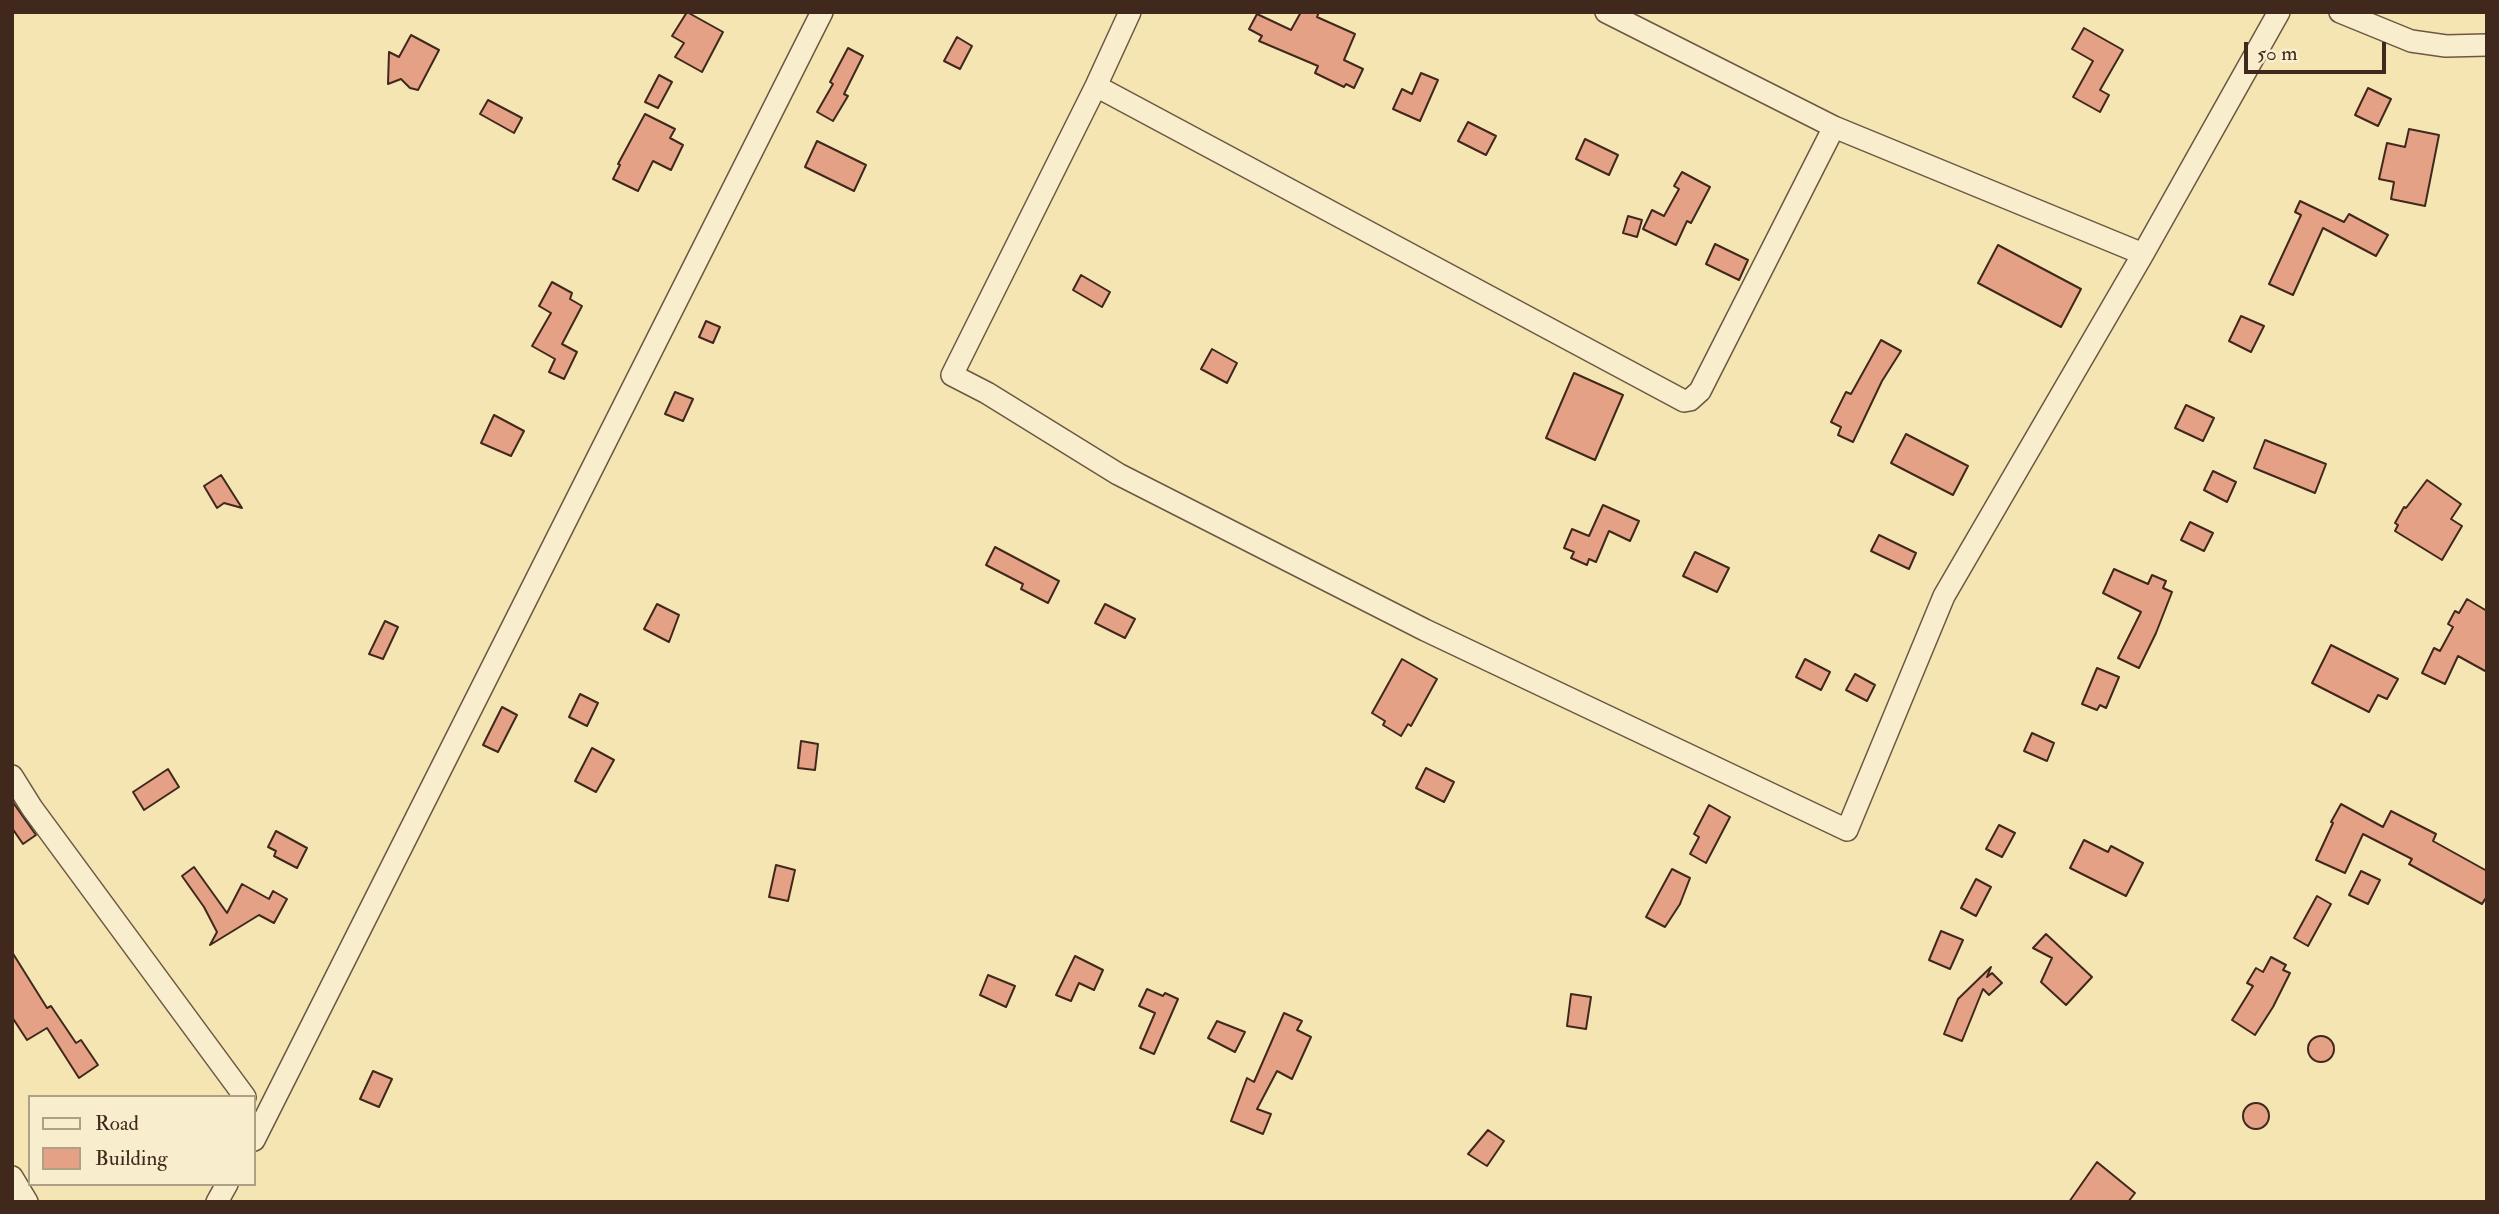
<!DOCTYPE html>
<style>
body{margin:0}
#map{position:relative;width:2499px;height:1214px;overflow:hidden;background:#f4e5b3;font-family:"IM FELL Double Pica",serif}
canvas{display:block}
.frame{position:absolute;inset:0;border:14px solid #40281c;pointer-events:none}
.legend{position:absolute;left:28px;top:1095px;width:228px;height:91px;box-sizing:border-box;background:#f8eece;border:2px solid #ae9f87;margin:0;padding:9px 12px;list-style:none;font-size:21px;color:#40281c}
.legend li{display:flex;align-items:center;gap:14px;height:35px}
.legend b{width:35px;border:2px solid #ae9f87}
.scale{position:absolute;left:2244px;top:42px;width:142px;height:32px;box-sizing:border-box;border:4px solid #40281c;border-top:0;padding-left:9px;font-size:21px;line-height:24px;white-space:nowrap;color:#40281c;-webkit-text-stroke:5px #f8eece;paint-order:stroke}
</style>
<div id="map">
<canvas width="2499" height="1214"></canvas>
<div class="frame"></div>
<ul class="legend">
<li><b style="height:9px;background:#f8eece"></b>Road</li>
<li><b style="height:19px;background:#e4a186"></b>Building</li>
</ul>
<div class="scale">50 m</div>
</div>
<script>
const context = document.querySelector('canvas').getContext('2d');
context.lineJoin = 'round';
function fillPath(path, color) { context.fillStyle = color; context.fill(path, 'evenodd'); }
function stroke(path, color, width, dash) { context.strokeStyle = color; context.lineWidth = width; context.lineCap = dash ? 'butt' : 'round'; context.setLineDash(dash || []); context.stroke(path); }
const building = new Path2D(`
 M687 12 723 32 702 72 675 57 684 43 672 36Z
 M1301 12H1319L1317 17 1355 34 1344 60 1363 69 1354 88 1346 84 1344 87 1315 73 1318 66 1259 41 1262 36 1249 29 1257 14 1291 30Z
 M2084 28 2123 50 2100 90 2109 95 2100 112 2073 97 2093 61 2072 49Z
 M411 35 439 50 418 90 410 88 401 79 388 84 389 52 399 57Z
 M957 37 972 46 960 69 944 61Z
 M848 48 863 56 844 94 848 96 833 121 817 112 833 84 830 82Z
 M1421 73 1438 80 1420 121 1393 109 1402 89 1412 94Z
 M659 75 672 82 658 108 645 102Z
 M2368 88 2391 99 2378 126 2355 115Z
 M488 100 522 118 514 133 480 114Z
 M645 114 675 129 670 138 683 145 671 170 653 161 638 191 613 179 620 165 618 164Z
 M1468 122 1496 136 1486 155 1458 141Z
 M2409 129 2439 135 2425 206 2391 199 2394 182 2379 179 2387 143 2405 147Z
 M1585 139 1618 155 1609 175 1576 159Z
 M817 141 866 165 854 191 805 167Z
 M1682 172 1710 187 1691 223 1687 221 1676 245 1643 229 1652 210 1664 216 1679 189 1674 186Z
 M2300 201 2344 222 2349 214 2388 235 2376 256 2323 228 2293 295 2269 284 2301 215 2295 212Z
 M1628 216 1642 220 1637 237 1623 233Z
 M1715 244 1748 260 1739 280 1706 264Z
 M1998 245 2081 289 2061 327 1978 283Z
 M1081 275 1110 292 1102 307 1073 290Z
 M552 282 572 293 570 299 582 306 562 344 577 352 564 379 549 372 555 359 532 346 551 313 539 306Z
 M2241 316 2264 326 2251 352 2229 341Z
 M706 321 720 327 713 343 699 337Z
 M1881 340 1901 351 1882 381 1853 442 1838 435 1841 427 1831 422 1846 392 1851 394Z
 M1212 349 1237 363 1227 383 1201 369Z
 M1574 373 1623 395 1595 460 1546 438Z
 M675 392 693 399 683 421 665 414Z
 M2186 405 2214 418 2203 441 2175 428Z
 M494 415 524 431 511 456 481 443Z
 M1906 434 1968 466 1953 495 1891 463Z
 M2265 440 2326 464 2315 493 2254 468Z
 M2213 471 2236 482 2227 502 2204 490Z
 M221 475 242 508 224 503 217 508 204 486Z
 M2427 480 2461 504 2451 519 2462 526 2442 560 2395 531 2398 525 2395 523 2404 507 2406 508Z
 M1603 505 1639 521 1630 541 1609 531 1596 562 1589 559 1587 565 1571 558 1574 552 1564 548 1572 529 1589 536Z
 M2190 522 2213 533 2204 551 2181 540Z
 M1879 535 1916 553 1909 569 1871 551Z
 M995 547 1059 581 1048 603 1021 589 1023 584 986 565Z
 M1695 552 1729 568 1717 592 1683 576Z
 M2114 569 2148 584 2152 575 2166 581 2163 588 2172 592 2156 633 2139 668 2118 658 2141 612 2103 593Z
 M2467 599 2487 611V672L2458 656 2445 684 2422 673 2434 648 2440 651 2453 627 2448 624 2455 611 2459 613Z
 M657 604 679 615 669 642 644 629Z
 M1105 604 1135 619 1125 638 1095 623Z
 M385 621 398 627 383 659 369 654Z
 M2331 645 2398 679 2387 699 2378 695 2369 712 2312 683Z
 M1402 659 1437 679 1411 726 1408 724 1401 736 1383 725 1385 721 1372 713Z
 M1805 659 1830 672 1821 690 1796 677Z
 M2097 668 2119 677 2106 708 2100 705 2097 710 2082 704Z
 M1855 674 1875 685 1867 701 1846 690Z
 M580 694 598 703 587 726 569 717Z
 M502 707 517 715 498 752 483 745Z
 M2032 733 2054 743 2047 761 2024 751Z
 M801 741 818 744 815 770 798 768Z
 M592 748 614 760 596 792 575 781Z
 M1426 768 1454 782 1444 802 1416 788Z
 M168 769 179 787 144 810 133 792Z
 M12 801 36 835 23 844 12 828Z
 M2341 804 2383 827 2391 811 2436 834 2433 841 2487 871V896L2482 904 2409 864 2412 859 2363 834 2345 873 2316 860 2333 823 2331 822Z
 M1709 805 1730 817 1706 863 1690 854 1699 837 1694 834Z
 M1999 825 2015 833 2002 857 1986 849Z
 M276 831 307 848 297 868 274 856 276 851 268 847Z
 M2084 840 2108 852 2111 846 2143 863 2126 896 2070 868Z
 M776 865 795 870 788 901 769 897Z
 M194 867 227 913 242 884 269 899 273 891 287 899 274 923 259 915 210 945 217 932 204 907 182 876Z
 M1672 869 1690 878 1680 904 1665 927 1646 917Z
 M2361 871 2380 880 2368 904 2349 895Z
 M1976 879 1991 887 1976 916 1961 908Z
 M2317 896 2331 904 2308 946 2294 938Z
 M1941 931 1963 940 1950 969 1929 960Z
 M2046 934 2092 977 2066 1005 2041 982 2052 958 2033 948Z
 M12 952 47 1008 51 1006 76 1043 81 1040 98 1065 79 1078 47 1028 27 1040 12 1017Z
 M1075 956 1103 970 1094 990 1079 983 1071 1001 1056 995Z
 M2271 957 2286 965 2283 970 2290 973 2273 1007 2255 1035 2232 1020 2253 986 2247 983 2256 968 2263 972Z
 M1991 967 1987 977 1992 973 2002 983 1989 995 1983 989 1962 1041 1944 1034 1958 999Z
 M988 975 1015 986 1006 1007 980 995Z
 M1147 989 1163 996 1165 993 1178 999 1154 1054 1140 1048 1155 1013 1139 1006Z
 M1571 994 1591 997 1586 1029 1567 1026Z
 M1284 1013 1302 1021 1297 1030 1311 1037 1292 1079 1277 1071 1257 1109 1271 1114 1263 1134 1231 1121 1247 1078 1254 1082Z
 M1217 1021 1245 1032 1235 1052 1208 1038Z
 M2308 1049a13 13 0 1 1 26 0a13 13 0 1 1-26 0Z
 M373 1071 392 1079 379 1107 360 1099Z
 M2243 1116a13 13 0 1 1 26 0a13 13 0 1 1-26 0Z
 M1488 1130 1504 1141 1487 1166 1468 1154Z
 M2097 1162 2135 1193 2128 1202H2069Z`);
fillPath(building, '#e4a186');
stroke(building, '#40281c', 2);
const street = new Path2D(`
 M1130 12 1096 86 952 375 987 393 1118 474 1425 630 1847 830 1944 596 2143 254 2279 12
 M1606 12 1834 127 2143 254
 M2340 12 2411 41 2446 46 2487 45
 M1096 86 1684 401 1690 400 1700 391 1834 127
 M12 776 32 808 245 1097
 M254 1140 822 12
 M12 1177 27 1202
 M217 1202 227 1184`);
stroke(street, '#6d5742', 24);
stroke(street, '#f8eece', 21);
</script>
